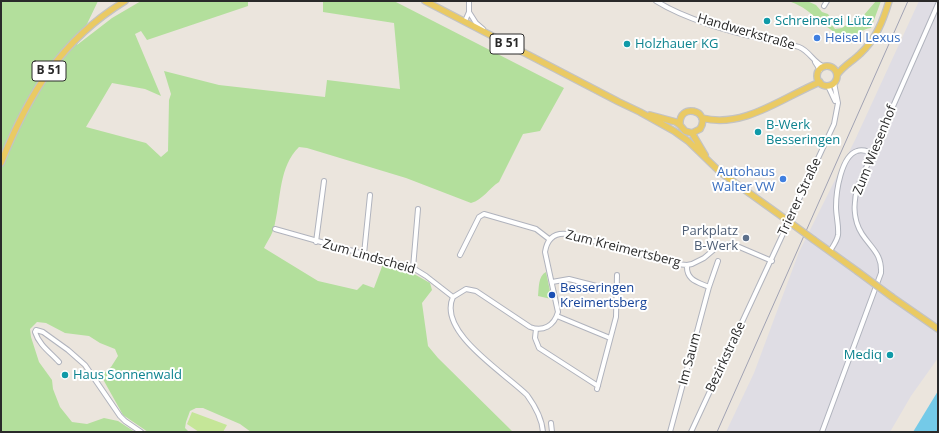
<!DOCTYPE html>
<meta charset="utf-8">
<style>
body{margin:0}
#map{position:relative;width:939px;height:433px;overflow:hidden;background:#ebe5dd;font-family:"Open Sans",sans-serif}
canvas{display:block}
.frame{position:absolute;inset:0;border:2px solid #2a2a2a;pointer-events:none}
</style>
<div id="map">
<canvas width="939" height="433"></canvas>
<div class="frame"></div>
</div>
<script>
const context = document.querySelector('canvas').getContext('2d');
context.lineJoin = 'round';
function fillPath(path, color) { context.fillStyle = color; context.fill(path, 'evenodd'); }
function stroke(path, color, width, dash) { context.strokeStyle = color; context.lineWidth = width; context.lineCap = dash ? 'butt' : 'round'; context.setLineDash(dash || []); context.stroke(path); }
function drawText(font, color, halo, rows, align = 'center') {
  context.font = font + ' "Open Sans",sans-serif'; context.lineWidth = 4; context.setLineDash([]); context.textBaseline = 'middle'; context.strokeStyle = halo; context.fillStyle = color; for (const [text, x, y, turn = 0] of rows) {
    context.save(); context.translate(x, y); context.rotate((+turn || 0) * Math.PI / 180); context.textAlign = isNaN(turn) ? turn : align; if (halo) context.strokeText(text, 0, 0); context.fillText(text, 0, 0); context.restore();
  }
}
fillPath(new Path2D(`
 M919 1H938V358L911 396 890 432H726L754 373 799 252 855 140Z`), '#dfdde4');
fillPath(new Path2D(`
 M1 1H98L77 45 112 18 141 1H248V6L147 40 141 31 135 34 161 96 145 89 112 83 86 127 146 143 161 157 168 151 169 100 171 94 164 71 219 85 325 97 327 80 400 89 394 23 323 12V1H394L564 88 540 131 523 134 499 182C489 188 483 200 471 203L406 178 307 148 299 147C279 166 281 198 275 223 274 232 268 240 264 248L318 281 357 290 363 284 374 288 383 264 407 270 430 283 432 290 422 303 428 346 438 358 513 432H251L240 424 203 408H196L190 411 186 422 185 428 189 432H148L123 415 104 381 103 374 111 367 118 356 115 349 100 343 89 336 65 333 46 323 37 322 30 329 31 337 39 362 52 380 53 389 60 407 72 422 87 424 104 418 118 421 135 432H1Z
 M787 1H807L816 5 822 12 828 14 830 17 831 24 835 29 842 28 855 19 863 16 876 1H881L871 28C862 28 855 39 845 37 826 32 809 5 787 1Z
 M546 272 551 296V299L538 296C539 288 538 276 546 272Z`), '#b3df9c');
fillPath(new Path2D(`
 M192 412 227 425 223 432H199L187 424Z`), '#c5e698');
fillPath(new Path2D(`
 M938 391V432H913Z`), '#74cae8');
const minor = new Path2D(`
 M656 1C685 19 730 32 763 39 774 42 787 43 799 47 810 51 814 64 825 67
 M824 6 827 1
 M469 12 476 23 483 29
 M465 21 469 12V1
 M815 62 820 70
 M828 86 835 101
 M275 229 413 268 426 276 453 297
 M316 242 324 181
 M830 251C833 246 837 241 838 235 839 226 836 216 836 207 836 192 841 156 857 151 862 149 867 151 872 153
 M364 254 370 195
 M460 255 479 217 484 214 536 229 549 239
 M687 265C686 280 697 282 709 287
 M413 268 418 209
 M552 282 569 279 616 291
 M453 297 466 289 476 291 530 327C543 332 554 326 558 312L545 252C547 239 554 232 568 234L676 264 687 265 692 264 704 258 717 247 728 244 737 246 772 261
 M453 297C437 332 505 373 527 395 535 406 542 418 543 432
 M557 316 610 338
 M536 329 535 338 539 348 598 386
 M59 362C51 353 39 345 35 332L36 330 43 332 68 350 85 365 120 416 125 421 141 432
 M597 389 616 317 617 275
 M551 423 552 432
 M670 432 709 287 718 261
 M691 432 834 124 838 103 834 83
 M822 432 881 273C882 254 872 249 862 234 853 220 853 202 858 186L938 4`);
const major = new Path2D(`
 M425 1 619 102 640 112 674 131 688 141 720 172 784 218
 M817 76a10 10 0 1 1 20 0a10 10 0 1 1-20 0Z
 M837 75C843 66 853 61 860 54 876 39 883 21 889 1
 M650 115 676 122 680 125
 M702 118C744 129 783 97 820 82
 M692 133 700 129C712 110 678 102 680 125L685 131 692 133 705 155
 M1 163C28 95 61 40 125 1
 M814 240 857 271
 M892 297 938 329`);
stroke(minor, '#b0b3bd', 6);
stroke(major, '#c3c3c3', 8);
stroke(minor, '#fff', 4);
stroke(major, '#eaca63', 5.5);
stroke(new Path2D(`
 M717 432 908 1`), '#a0a2b3', 1);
const majorBridge = new Path2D(`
 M784 218 814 240
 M857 271 892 297`);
stroke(majorBridge, '#c3c3c3', 8, []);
stroke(majorBridge, '#eaca63', 5.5);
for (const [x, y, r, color] of [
 [767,21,4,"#0f9aa8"],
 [817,38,4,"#3f7fe0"],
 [627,44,4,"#0f9aa8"],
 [758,132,4,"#0f9aa8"],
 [783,179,4,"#3f7fe0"],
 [746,238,4,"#5c6f8a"],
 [552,295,4,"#1a4fb4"],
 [890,355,4,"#0f9aa8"],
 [65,375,4,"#0f9aa8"]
]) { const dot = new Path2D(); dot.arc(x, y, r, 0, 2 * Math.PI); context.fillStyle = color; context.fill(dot); stroke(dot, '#fff', 1.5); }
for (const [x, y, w] of [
 [507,44,34],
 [49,71,34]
]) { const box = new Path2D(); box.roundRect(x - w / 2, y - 10, w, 20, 3); context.fillStyle = '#fff'; context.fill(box); stroke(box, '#2a2a2a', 1); }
drawText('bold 12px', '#2a2a2a', null, [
 ["B 51",507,44],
 ["B 51",49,71]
]);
drawText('13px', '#0d838f', '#fff', [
 ["Schreinerei Lütz",775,21],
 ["Holzhauer KG",635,44],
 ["B-Werk",766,125],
 ["Besseringen",766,140],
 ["Mediq",882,355,"right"],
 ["Haus Sonnenwald",73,375]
], 'left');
drawText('13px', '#2a2a2a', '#fff', [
 ["Handwerkstraße",746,32,16],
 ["Zum Wiesenhof",875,150,-68],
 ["Trierer Straße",800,197,-65],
 ["Zum Kreimertsberg",623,249,14],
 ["Zum Lindscheid",369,257,16],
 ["Bezirkstraße",726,357,-65],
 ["Im Saum",690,359,-75]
]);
drawText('13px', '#366cbe', '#fff', [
 ["Heisel Lexus",825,38],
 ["Autohaus",775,172,"right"],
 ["Walter VW",775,187,"right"]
], 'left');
drawText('13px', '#4e5e75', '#fff', [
 ["Parkplatz",738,231],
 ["B-Werk",738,246]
], 'right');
drawText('13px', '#164399', '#fff', [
 ["Besseringen",560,288],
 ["Kreimertsberg",560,303]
], 'left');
</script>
